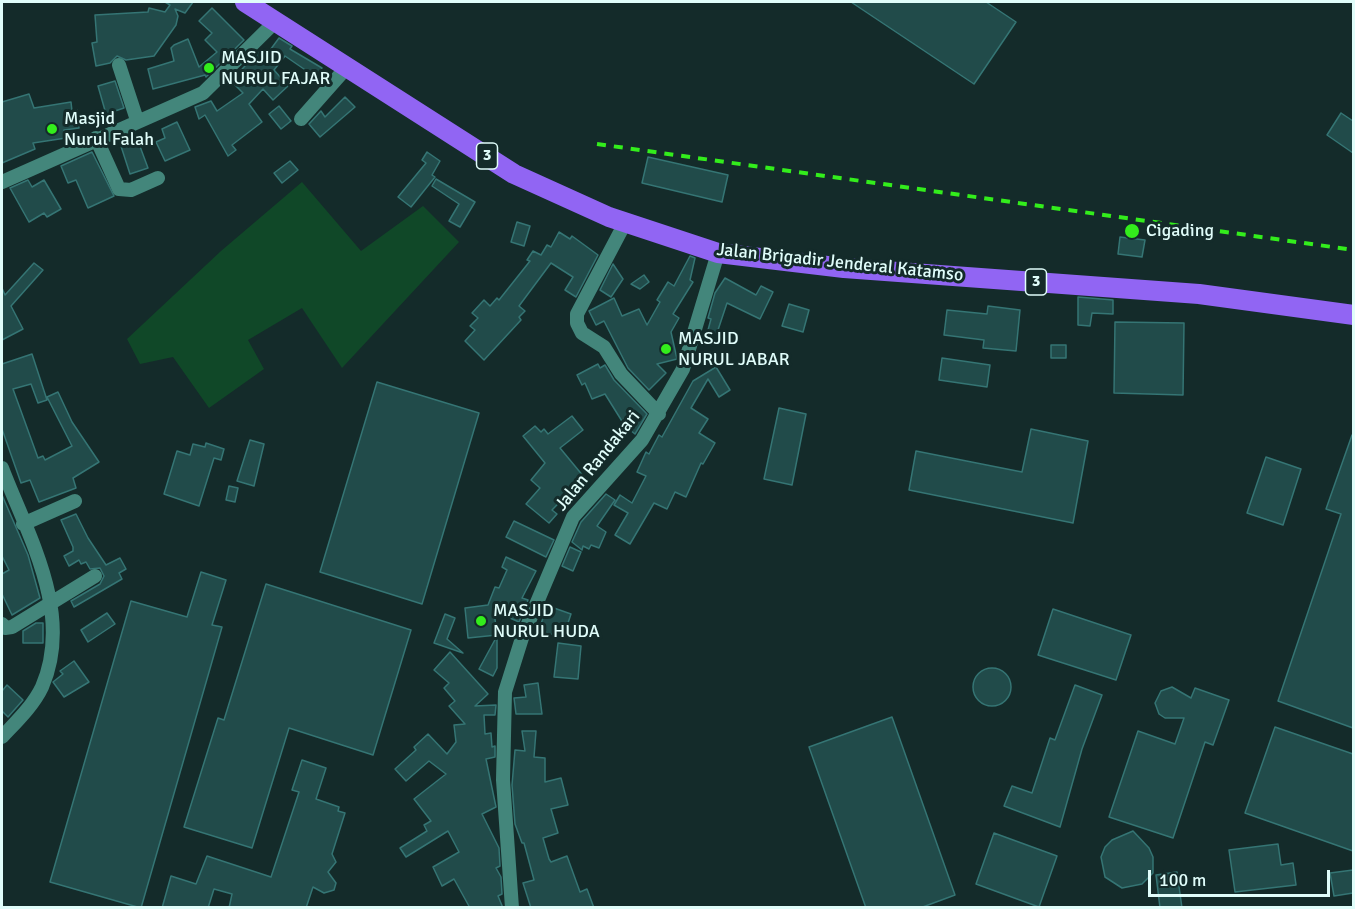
<!DOCTYPE html>
<style>
body{margin:0}
#map{position:relative;width:1355px;height:909px;overflow:hidden;background:#142b2a;font-family:Signika,sans-serif}
canvas{display:block}
.frame{position:absolute;inset:0;border:3px solid #e0fdfa;pointer-events:none}
.scale{position:absolute;left:1148px;top:870px;width:182px;height:27px;box-sizing:border-box;border:3px solid #e0fdfa;border-top:0;padding-left:8px;font-size:18px;line-height:21px;white-space:nowrap;color:#e0fdfa;-webkit-text-stroke:4px #142b2a;paint-order:stroke}
</style>
<div id="map">
<canvas width="1355" height="909"></canvas>
<div class="frame"></div>
<div class="scale">100 m</div>
</div>
<script>
const context = document.querySelector('canvas').getContext('2d');
context.lineJoin = 'round';
function fillPath(path, color) { context.fillStyle = color; context.fill(path, 'evenodd'); }
function stroke(path, color, width, dash) { context.strokeStyle = color; context.lineWidth = width; context.lineCap = dash ? 'butt' : 'round'; context.setLineDash(dash || []); context.stroke(path); }
function drawText(font, color, halo, rows, align = 'center') {
  context.font = font + ' Signika,sans-serif'; context.lineWidth = 6; context.setLineDash([]); context.textBaseline = 'middle'; context.strokeStyle = halo; context.fillStyle = color; for (const [text, x, y, turn = 0] of rows) {
    context.save(); context.translate(x, y); context.rotate((+turn || 0) * Math.PI / 180); context.textAlign = isNaN(turn) ? turn : align; if (halo) context.strokeText(text, 0, 0); context.fillText(text, 0, 0); context.restore();
  }
}
fillPath(new Path2D(`
 M302 182 361 251 423 206 459 242 342 368 302 308 248 340 264 369 209 408 173 357 140 364 127 339 221 251Z`), '#104828');
const building = new Path2D(`
 M165 2H193L185 13 175 9 178 16 176 25 154 56 126 60 117 56 110 63 96 66 92 43 97 42 95 15 148 12 149 8 165 12 170 5Z
 M851 2H986L1016 22 974 84Z
 M212 8 244 40 206 77 205 75 153 89 148 69 174 61 171 48 174 45 188 39 199 67 217 52 205 40 212 33 199 21Z
 M279 38 292 46 290 49 322 68 317 78 285 56 274 70 288 86 273 100 263 89 249 104 262 122 232 145 236 150 228 156 205 115 199 119 195 107 211 101 217 111 243 93 231 81 258 52 265 57Z
 M115 81 124 108 106 114 98 86Z
 M29 94 34 108 71 102 72 111 77 110 79 128 64 130 66 138 33 143 35 149 2 163V102Z
 M345 97 355 107 320 137 309 124 321 111 325 117Z
 M279 106 291 121 281 129 269 114Z
 M1341 113 1353 121V153L1327 135Z
 M177 122 190 150 165 161 156 142 165 138 162 129Z
 M135 133 148 168 130 174 119 140Z
 M92 152 114 196 88 208 76 180 68 183 61 166Z
 M427 152 440 161 432 175 435 177 411 207 398 197 426 163 422 160Z
 M648 157 728 175 722 202 642 183Z
 M290 161 298 170 282 183 274 173Z
 M436 179 475 202 460 227 449 221 459 204 432 186Z
 M28 180 32 187 44 180 61 209 47 217 44 213 29 222 10 188Z
 M517 222 530 226 524 246 511 242Z
 M559 232 570 239 572 236 598 255 576 297 565 290 573 277 551 263 519 306 525 311 519 317 521 320 484 360 465 341 475 330 470 326 478 318 472 313 484 300 490 306 497 298 499 300 530 261 527 260 533 251 541 255 547 245 551 247Z
 M1120 237 1145 240 1142 257 1118 254Z
 M690 256 695 258 690 280 693 282 673 314 679 318 671 332 677 359 657 364 666 373 649 390 628 368 604 321 596 325 589 311 614 298 622 316 639 309 647 325 660 302 657 300 668 282 674 286Z
 M34 263 43 270 11 306 23 329 2 340V288L5 295Z
 M613 264 623 279 611 297 600 290Z
 M644 275 649 282 640 289 631 284Z
 M725 278 756 295 761 286 773 292 760 319 727 303 717 333 708 330 711 319 708 318 715 293Z
 M1078 297 1113 300V314L1092 313 1090 326 1078 325Z
 M789 304 809 310 803 332 782 326Z
 M988 306 1020 310 1016 351 983 348 984 340 944 335 947 310 987 314Z
 M1115 322 1184 323 1183 395 1114 393Z
 M1051 345H1066V358H1051Z
 M32 354 47 400 38 403 31 384 13 389 38 458 43 456 45 460 72 446 47 397 58 392 72 422 99 462 73 478 76 488 39 502 30 480 21 483 2 429V364Z
 M942 358 990 365 987 387 939 380Z
 M598 364 600 368 605 365 614 380 647 414 635 434 625 426 605 394 592 399 585 383 582 385 577 375Z
 M716 367 730 390 719 397 708 379 691 408 708 419 699 433 715 443 703 464 701 463 686 497 675 492 667 509 654 503 630 544 615 535 628 513 614 505 620 495 632 503 646 476 637 472 646 452 649 454 659 435 662 437 693 381Z
 M377 382 479 413 422 604 320 572Z
 M779 408 806 414 792 485 764 479Z
 M572 416 583 430 560 448 584 477 552 510 557 514 549 523 526 504 540 488 531 480 545 463 523 436 535 426 541 432 544 429 548 434Z
 M1031 429 1088 441 1073 523 909 490 916 451 1022 472Z
 M1352 435H1353V728L1278 701 1341 514 1326 509Z
 M250 440 264 444 254 486 237 481Z
 M206 443 224 449 221 460 214 458 199 506 164 494 177 451 190 455 193 444 205 447Z
 M1266 457 1301 469 1283 525 1247 513Z
 M229 486 238 488 235 502 226 500Z
 M606 494 615 500 597 526 606 532 599 548 591 545 589 549 583 546 582 550 572 542 581 522Z
 M2 495 28 555 40 598 12 615 2 594V574L9 570 2 556Z
 M76 514 88 538 106 565 120 558 126 569 119 573 122 579 74 607 71 601 100 584 104 576 100 568 90 569 86 562 81 564 79 560 69 566 64 556 73 551V547L61 520Z
 M514 521 554 540 546 557 506 537Z
 M570 547 581 552 573 571 562 566Z
 M506 557 536 571 522 598 528 600 519 622 494 611 497 635 468 638 465 608 488 605 495 587 499 588 507 570 502 567Z
 M201 572 226 580 212 625 222 627 141 908 50 882 131 601 187 617Z
 M266 584 411 630 373 755 289 728 252 848 184 827 218 718 224 720Z
 M554 608 571 614 563 638 539 630 545 612 551 614Z
 M1053 609 1131 635 1116 680 1038 655Z
 M107 613 115 624 88 642 81 630Z
 M445 614 455 618 447 639 463 653 434 643Z
 M36 623H43V643H23V631Z
 M497 636V668L493 676 479 669Z
 M558 643 581 646 578 679 554 677Z
 M450 652 488 694 475 706 496 705 495 715H484L485 734 491 733 492 747 495 746V757L486 759 496 807 482 814 499 848 500 866 496 868 501 877 502 894 498 896 503 908H470L454 879 442 886 433 867 459 852 448 831 406 857 400 848 427 831 424 825 431 821 414 799 446 774 429 761 406 781 395 769 416 750 414 747 428 734 447 754 456 742 454 725 465 724 449 706 455 701 444 688 449 683 434 670Z
 M74 661 89 682 64 697 53 682 63 674 60 671Z
 M973 687a19 19 0 1 1 38 0a19 19 0 1 1-38 0Z
 M538 683 542 714H516L514 698 526 697 524 685Z
 M7 685 23 700 8 717 2 711V691Z
 M1075 685 1102 695 1082 749 1060 827 1004 806 1012 786 1032 793 1050 738 1055 740Z
 M1172 687 1191 698 1195 688 1229 700 1213 745 1205 742 1173 838 1109 817 1138 731 1175 744 1184 718H1165L1159 714 1155 703 1161 691Z
 M892 717 955 895 920 908H866L809 747Z
 M1275 727 1353 754V851L1245 813Z
 M522 731H536L534 757 545 758V782L561 778 568 805 551 809 558 833 543 838 549 859 551 862 567 856 580 892 587 889 594 908H531L523 883 534 880 524 843H522L515 824 512 785 515 750 525 751Z
 M302 760 326 768 316 799 339 807 338 811 345 813 332 854 336 862 328 872 336 883 334 890 324 893 313 887 306 908H229L232 894 214 889 208 908H162L171 876 196 884 207 856 271 877 299 792 292 790Z
 M1133 831 1149 848 1153 857V873L1142 884 1122 888 1105 877 1101 857 1105 847 1112 840Z
 M994 833 1057 856 1039 907 976 884Z
 M1278 844 1281 865 1293 863 1296 885 1235 892 1229 850Z
 M1353 870V893L1334 896 1330 873Z
 M1177 872 1182 908H1160L1156 875Z`);
fillPath(building, '#214b4a');
stroke(building, '#357574', 1.5);
stroke(new Path2D(`
 M119 65 137 120
 M301 119 347 67
 M96 138 119 189 131 190 158 178
 M2 182 203 93 275 22
 M625 223 577 314V323L582 333 604 347 621 374 659 414
 M2 468C28 536 74 613 42 687 33 706 16 722 2 737
 M23 524 75 501
 M2 624 5 628 12 627 95 576
 M512 908 503 780 505 692 522 638 573 517 642 440 683 369 718 253`), '#43867b', 14);
stroke(new Path2D(`
 M245 2 514 174 609 217 718 253 844 268 1199 294 1354 315`), '#9165f3', 20);
stroke(new Path2D(`
 M597 144 1354 250`), '#33ed1c', 4, [9, 8]);
for (const [x, y, r, color] of [
 [209,68,6,"#33ed1c"],
 [52,129,6,"#33ed1c"],
 [1132,231,8,"#33ed1c"],
 [666,349,6,"#33ed1c"],
 [481,621,6,"#33ed1c"]
]) { const dot = new Path2D(); dot.arc(x, y, r, 0, 2 * Math.PI); context.fillStyle = color; context.fill(dot); stroke(dot, '#142b2a', 2); }
for (const [x, y, w] of [
 [487,156,21],
 [1036,282,21]
]) { const box = new Path2D(); box.roundRect(x - w / 2, y - 13, w, 26, 4.5); context.fillStyle = '#142b2a'; context.fill(box); stroke(box, '#e0fdfa', 1.5); }
drawText('bold 16px', '#e0fdfa', null, [
 ["3",487,156],
 ["3",1036,282]
]);
drawText('18px', '#e0fdfa', '#142b2a', [
 ["MASJID",221,58],
 ["NURUL FAJAR",221,79],
 ["Masjid",64,119],
 ["Nurul Falah",64,140],
 ["Cigading",1146,231],
 ["MASJID",678,339],
 ["NURUL JABAR",678,360],
 ["MASJID",493,611],
 ["NURUL HUDA",493,632]
], 'left');
drawText('18px', '#e0fdfa', '#142b2a', [
 ["Jalan Brigadir Jenderal Katamso",840,263,6],
 ["Jalan Randakari",598,461,-51]
]);
</script>
